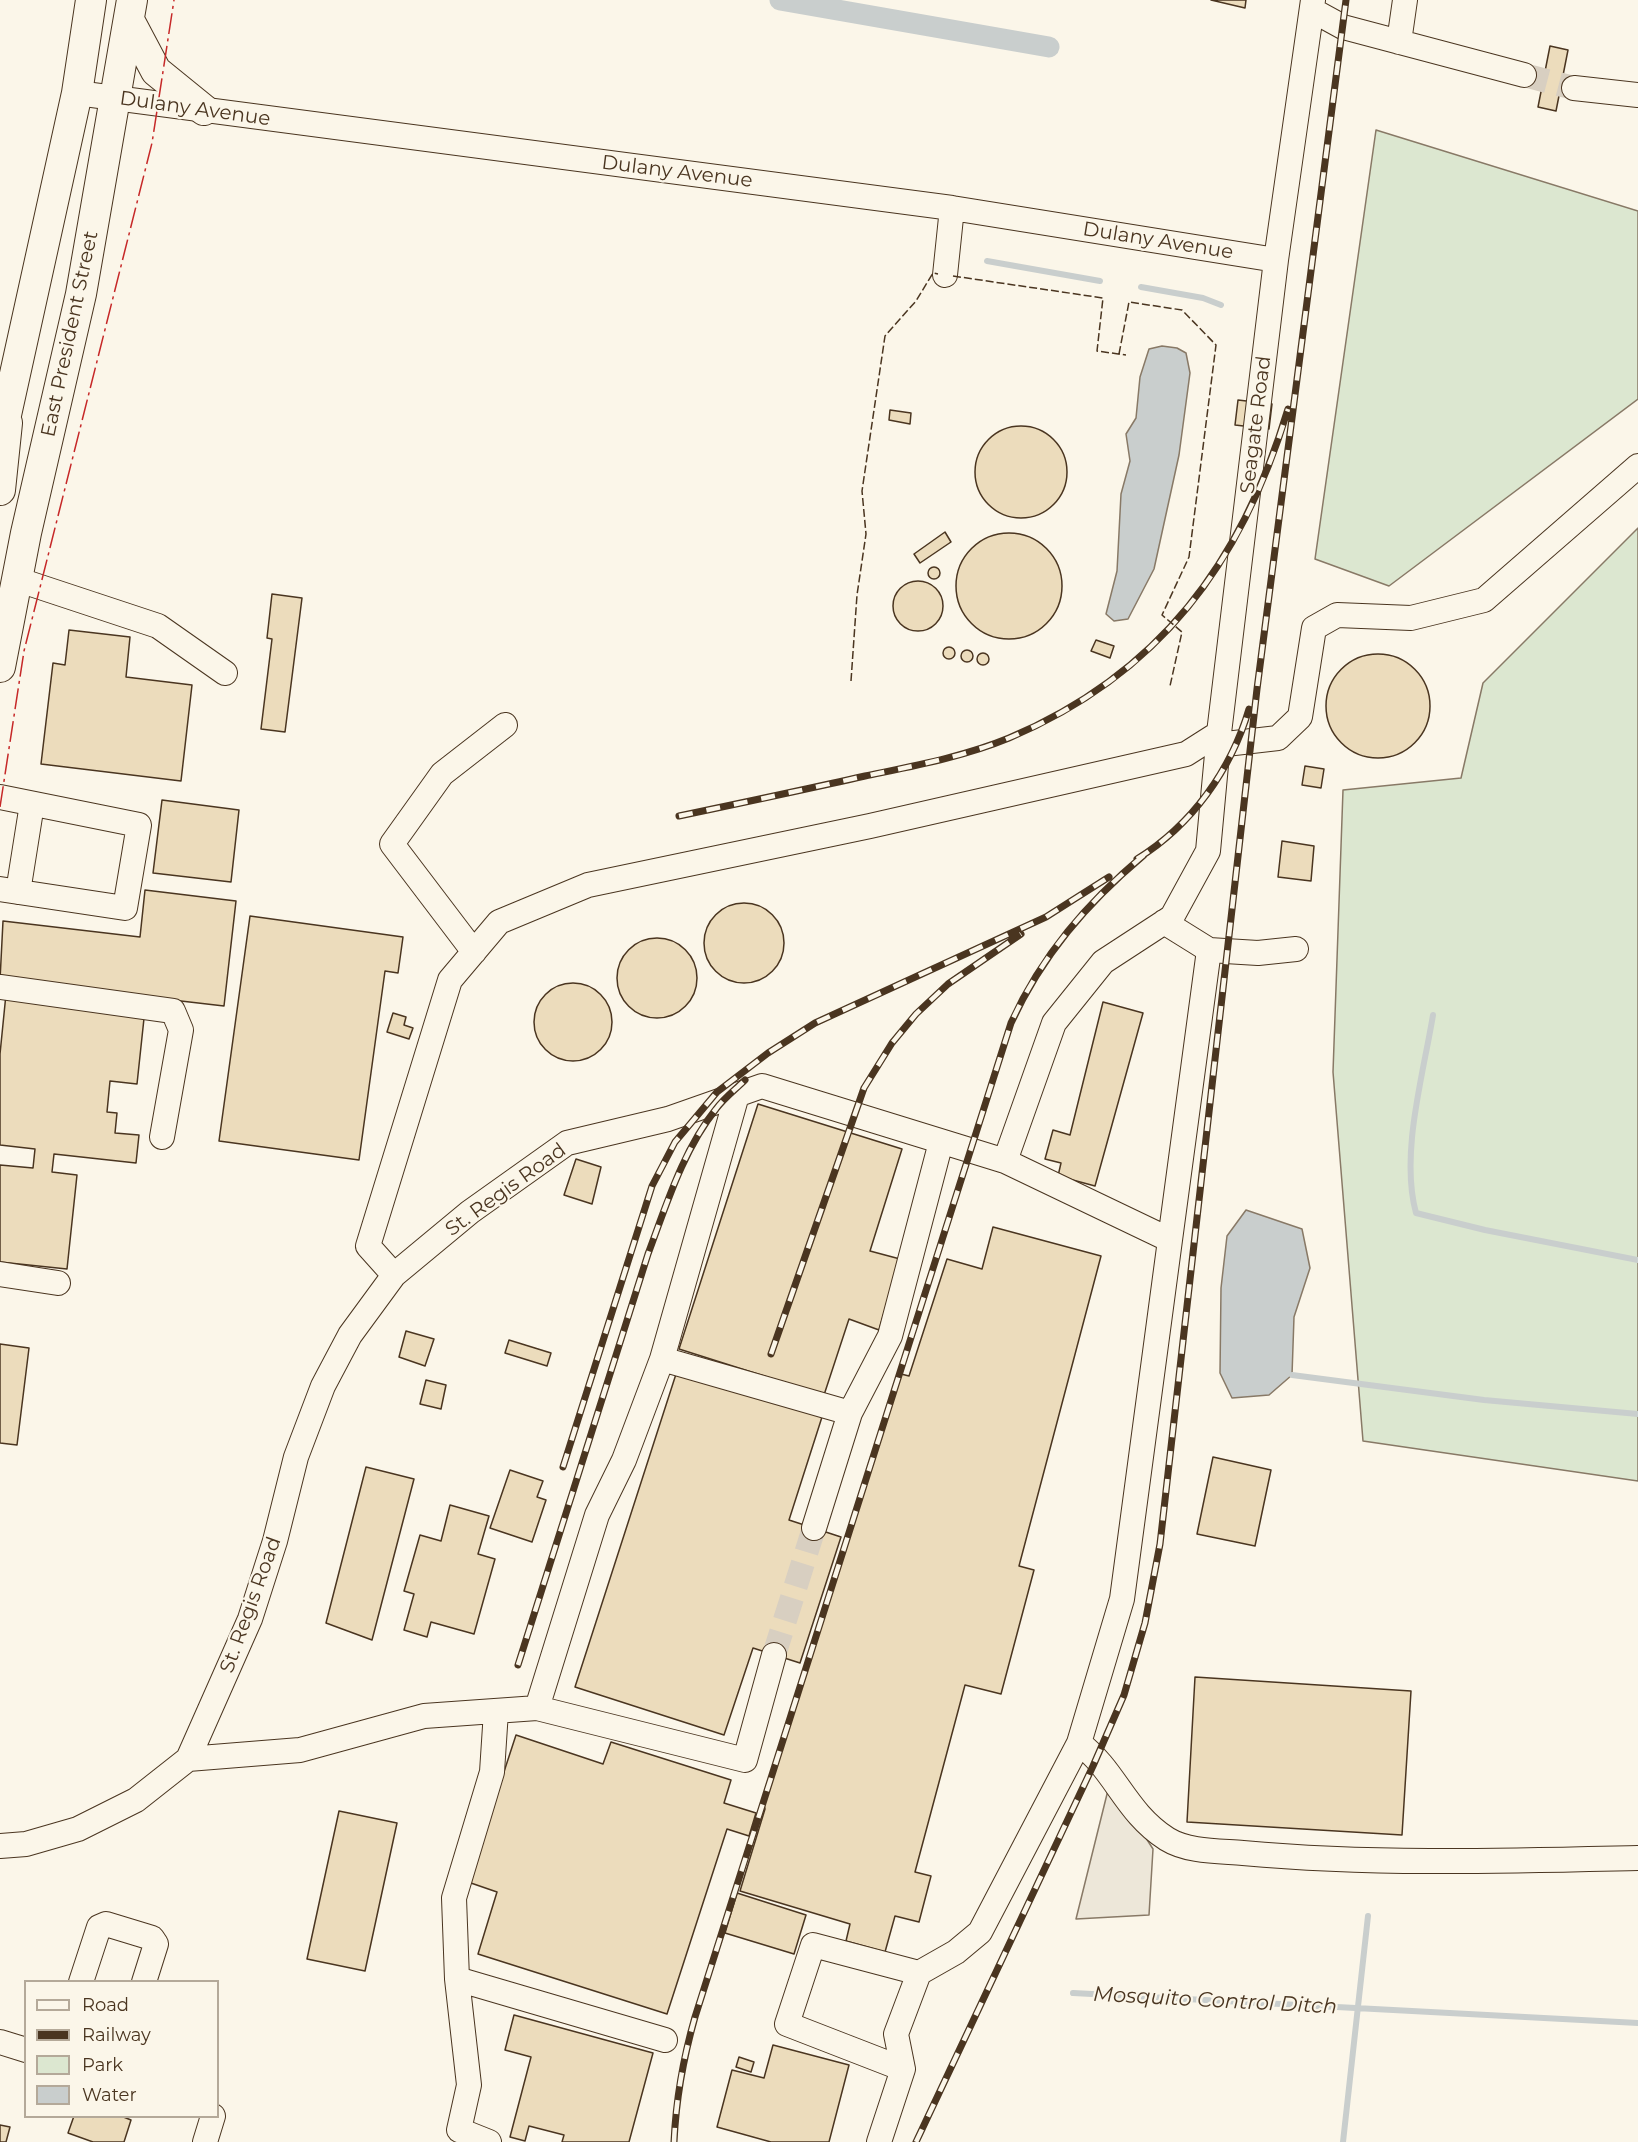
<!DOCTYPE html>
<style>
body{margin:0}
#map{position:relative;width:1638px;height:2142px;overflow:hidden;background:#fbf6e9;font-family:Montserrat,sans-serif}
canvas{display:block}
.legend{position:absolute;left:24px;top:1980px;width:195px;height:138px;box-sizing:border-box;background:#fbf6e9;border:2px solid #b4a999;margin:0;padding:8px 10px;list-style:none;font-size:18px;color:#4a3520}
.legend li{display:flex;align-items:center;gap:12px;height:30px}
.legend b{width:30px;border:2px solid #b4a999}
</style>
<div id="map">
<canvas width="1638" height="2142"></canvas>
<ul class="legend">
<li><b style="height:8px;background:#fbf6e9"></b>Road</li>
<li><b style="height:8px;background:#4a3520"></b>Railway</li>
<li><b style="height:16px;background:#dce7d0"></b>Park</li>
<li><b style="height:16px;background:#c9cecd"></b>Water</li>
</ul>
</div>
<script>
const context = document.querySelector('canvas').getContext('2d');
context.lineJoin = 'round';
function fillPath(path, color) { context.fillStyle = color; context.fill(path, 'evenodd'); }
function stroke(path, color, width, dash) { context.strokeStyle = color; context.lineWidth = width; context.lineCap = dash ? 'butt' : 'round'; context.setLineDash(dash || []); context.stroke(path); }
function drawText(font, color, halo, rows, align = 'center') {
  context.font = font + ' Montserrat,sans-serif'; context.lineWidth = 4.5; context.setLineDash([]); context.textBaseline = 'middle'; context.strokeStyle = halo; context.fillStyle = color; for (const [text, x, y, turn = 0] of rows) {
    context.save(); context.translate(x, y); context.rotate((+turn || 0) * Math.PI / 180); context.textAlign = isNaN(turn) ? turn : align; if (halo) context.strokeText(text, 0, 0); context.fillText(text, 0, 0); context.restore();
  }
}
const green = new Path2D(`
 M1376 130 1638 211V399L1389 586 1315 559Z
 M1638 528V1481L1363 1441 1333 1072 1343 790 1461 778 1483 683Z`);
fillPath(green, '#dce7d0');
stroke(green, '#887966', 1.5);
const parking = new Path2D(`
 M1110 1782 1153 1849 1149 1915 1076 1919Z`);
fillPath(parking, '#ede7d9');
stroke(parking, '#887966', 1.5);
const water = new Path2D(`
 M1162 346 1177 348 1186 353 1190 373 1179 455 1154 569 1128 619 1114 621 1106 614 1117 571 1121 494 1130 461 1126 434 1136 418 1140 377 1149 349Z
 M1246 1210 1302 1229 1310 1268 1294 1317 1292 1375 1269 1395 1232 1398 1220 1373 1221 1288 1227 1236Z`);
fillPath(water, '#c9cecd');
stroke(water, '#887966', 1.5);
stroke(new Path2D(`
 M987 261 1100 281
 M1141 287 1203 298 1221 305
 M1433 1015C1423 1076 1400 1154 1416 1213L1485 1230 1638 1260
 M1292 1375 1484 1400 1638 1414
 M1073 1993 1638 2023
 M1343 2142 1368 1916`), '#c9cecd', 6);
stroke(new Path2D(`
 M780 0 1049 47`), '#c9cecd', 21);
const building = new Path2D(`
 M1211 0H1246L1245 8Z
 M1550 46 1568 50 1556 111 1538 107Z
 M1238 400 1272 404 1269 429 1235 425Z
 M890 410 911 413 910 424 889 420Z
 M975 472a46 46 0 1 1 92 0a46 46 0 1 1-92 0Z
 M945 532 951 542 920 563 914 554Z
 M956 586a53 53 0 1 1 106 0a53 53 0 1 1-106 0Z
 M928 573a6 6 0 1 1 12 0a6 6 0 1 1-12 0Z
 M893 606a25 25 0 1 1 50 0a25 25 0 1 1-50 0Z
 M272 594 302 598 285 732 261 729 272 639 267 638Z
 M69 630 130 637 126 677 192 685 181 781 41 764 53 663 65 665Z
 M1096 640 1114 646 1110 658 1091 651Z
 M943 653a6 6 0 1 1 12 0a6 6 0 1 1-12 0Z
 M961 656a6 6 0 1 1 12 0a6 6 0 1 1-12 0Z
 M977 659a6 6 0 1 1 12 0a6 6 0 1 1-12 0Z
 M1326 706a52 52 0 1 1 104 0a52 52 0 1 1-104 0Z
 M1305 766 1324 769 1321 788 1302 785Z
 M162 800 239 810 231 882 153 873Z
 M1282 841 1314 846 1311 881 1278 877Z
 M145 890 236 901 224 1006 0 980 3 921 140 937Z
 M704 943a40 40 0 1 1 80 0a40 40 0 1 1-80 0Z
 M250 916 403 937 398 973 385 971 359 1160 219 1141Z
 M617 978a40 40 0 1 1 80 0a40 40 0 1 1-80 0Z
 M534 1022a39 39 0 1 1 78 0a39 39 0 1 1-78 0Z
 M6 994 145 1009 137 1084 110 1081 107 1112 117 1113 115 1133 139 1135 136 1163 54 1154 52 1172 77 1175 67 1269 0 1262V1165L33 1168 35 1149 0 1145V1054Z
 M1103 1002 1143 1013 1095 1186 1058 1176 1061 1163 1045 1159 1053 1130 1070 1135Z
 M393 1013 406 1017 404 1025 413 1028 409 1039 387 1032Z
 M758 1104 902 1149 870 1251 900 1259 879 1330 849 1319 824 1395 679 1349Z
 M576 1159 601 1167 592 1204 564 1195Z
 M993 1227 1101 1256 1019 1566 1034 1570 1001 1694 965 1685 915 1872 931 1876 919 1922 895 1916 885 1952 846 1941 850 1924 740 1891 765 1809 764 1805 901 1374 909 1376 947 1259 982 1269Z
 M406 1331 434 1339 425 1366 399 1357Z
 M509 1340 551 1353 547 1366 505 1353Z
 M0 1344 29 1348 17 1445 0 1443Z
 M677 1371 822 1417 789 1520 841 1537 800 1663 753 1648 724 1735 575 1687Z
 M426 1380 446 1385 441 1409 420 1404Z
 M1213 1457 1271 1470 1255 1546 1197 1534Z
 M366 1467 414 1479 372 1640 326 1623Z
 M510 1470 543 1481 537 1497 546 1500 532 1542 490 1528Z
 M450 1505 489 1516 478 1554 495 1559 474 1634 431 1622 427 1637 404 1630 414 1594 404 1591 420 1535 441 1541Z
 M1195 1677 1411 1691 1402 1835 1187 1822Z
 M516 1735 603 1764 611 1742 731 1780 724 1803 756 1813 749 1836 727 1829 667 2014 478 1954 497 1892 468 1882Z
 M339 1811 397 1823 365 1971 307 1959Z
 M737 1893 806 1915 794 1954 725 1933Z
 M514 2015 653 2053 629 2142H562L564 2135 529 2126 525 2141 510 2137 531 2057 505 2050Z
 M773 2045 849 2065 829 2142H771L717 2127 732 2070 764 2078Z
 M739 2057 754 2062 751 2072 736 2067Z
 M74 2116H121L131 2120 124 2142H93L68 2133Z
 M0 2125 10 2127 6 2142H0Z`);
fillPath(building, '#ecdcbc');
stroke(building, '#4a3520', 1.5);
stroke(new Path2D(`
 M1524 75 1574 88
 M774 1655 814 1528`), '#d8cfc1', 24, [24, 12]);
const minor = new Path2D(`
 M1312 10 1343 27 1524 75
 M1399 42 1405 0
 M1574 88 1638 95
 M77 93 952 208 1276 260
 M945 275 952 208
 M16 579 158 626 225 673
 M1217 745 1278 738 1300 717 1314 628 1337 615 1411 618 1484 600 1638 466
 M0 797 139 825 125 908 0 889
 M18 892 32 804
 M1164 922 1209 950 1258 953 1296 949
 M474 952 392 844 442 774 505 725
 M0 987 173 1011 181 1030 162 1137
 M737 1095 662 1359 850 1413 890 1336 941 1142
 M1170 1240 1209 950
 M0 1274 58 1283
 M394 1275 368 1246 450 980 499 922 588 885 870 826 1186 754 1219 733
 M662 1359 624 1460 597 1515 537 1708 745 1760 774 1655
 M814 1528 850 1413
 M1079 1743C1116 1771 1125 1812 1167 1839 1188 1852 1219 1851 1243 1853 1374 1865 1507 1861 1638 1858
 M188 1759 300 1750 424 1716 537 1708
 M0 1846 26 1844 78 1829 136 1800 188 1759 250 1619 275 1541 296 1457 323 1386 350 1335 394 1275 470 1212 567 1143 668 1119 762 1086 1005 1161 1054 1023 1103 962 1172 917 1208 851 1219 733 1276 260 1313 0
 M457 1979 665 2040
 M81 1982 99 1927 106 1924 152 1938 156 1944 144 1982
 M0 2042 26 2050
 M903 2069 787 2024 813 1945 919 1973
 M205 2142 213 2116
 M489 2142 459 2130 469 2085 457 1979 454 1898 492 1772 496 1711
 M879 2142 903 2069 896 2034 919 1973 956 1952 980 1932 1079 1743 1122 1599 1170 1240 1005 1161`);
const major = new Path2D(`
 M129 20 156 71 204 110
 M0 442 77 93 91 0
 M0 490 7 423
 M0 667 26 533 81 294 132 0`);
stroke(minor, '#4a3520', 26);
stroke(major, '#4a3520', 32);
stroke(minor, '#fbf6e9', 24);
stroke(major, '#fbf6e9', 30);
const rail = new Path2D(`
 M679 816C741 803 803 790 865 776 913 766 963 757 1009 738 1160 674 1242 562 1288 409
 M1137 859C1192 825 1231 770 1249 709
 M771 1354 864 1088 892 1043 916 1014 948 984 1021 934
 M563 1467 652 1186 675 1142 717 1092 768 1053 815 1023 1046 917 1109 877
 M518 1665 648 1254C666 1206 683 1150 716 1109 724 1098 736 1089 745 1080
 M674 2142C676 2099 683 2059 695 2017L1011 1023C1042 955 1087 903 1144 855
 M916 2142 1093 1766 1124 1695 1145 1623 1160 1544 1257 689 1346 0`);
stroke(rail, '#4a3520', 7);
stroke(rail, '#fbf6e9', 4.5, [14]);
stroke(new Path2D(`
 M953 276 1103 298 1097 351 1126 355
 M1119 354 1129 302 1182 310 1216 345 1189 557 1162 615 1182 632 1170 686
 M851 681 857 595 866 534 862 491 885 336 916 301 933 273 938 274`), '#4a3520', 1.5, [8, 3]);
stroke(new Path2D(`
 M0 807 24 651 152 143 174 0`), '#c62828', 1.5, [21, 4.5, 3, 4.5]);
drawText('20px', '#4a3520', '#fbf6e9', [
 ["Dulany Avenue",195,109,8],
 ["Dulany Avenue",677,172,7],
 ["Dulany Avenue",1158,241,9],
 ["East President Street",70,334,-78],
 ["Seagate Road",1256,425,-83],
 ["St. Regis Road",506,1190,-36],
 ["St. Regis Road",251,1605,-70]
]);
drawText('italic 21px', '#4a3520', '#fbf6e9', [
 ["Mosquito Control Ditch",1215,2001,3]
]);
</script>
